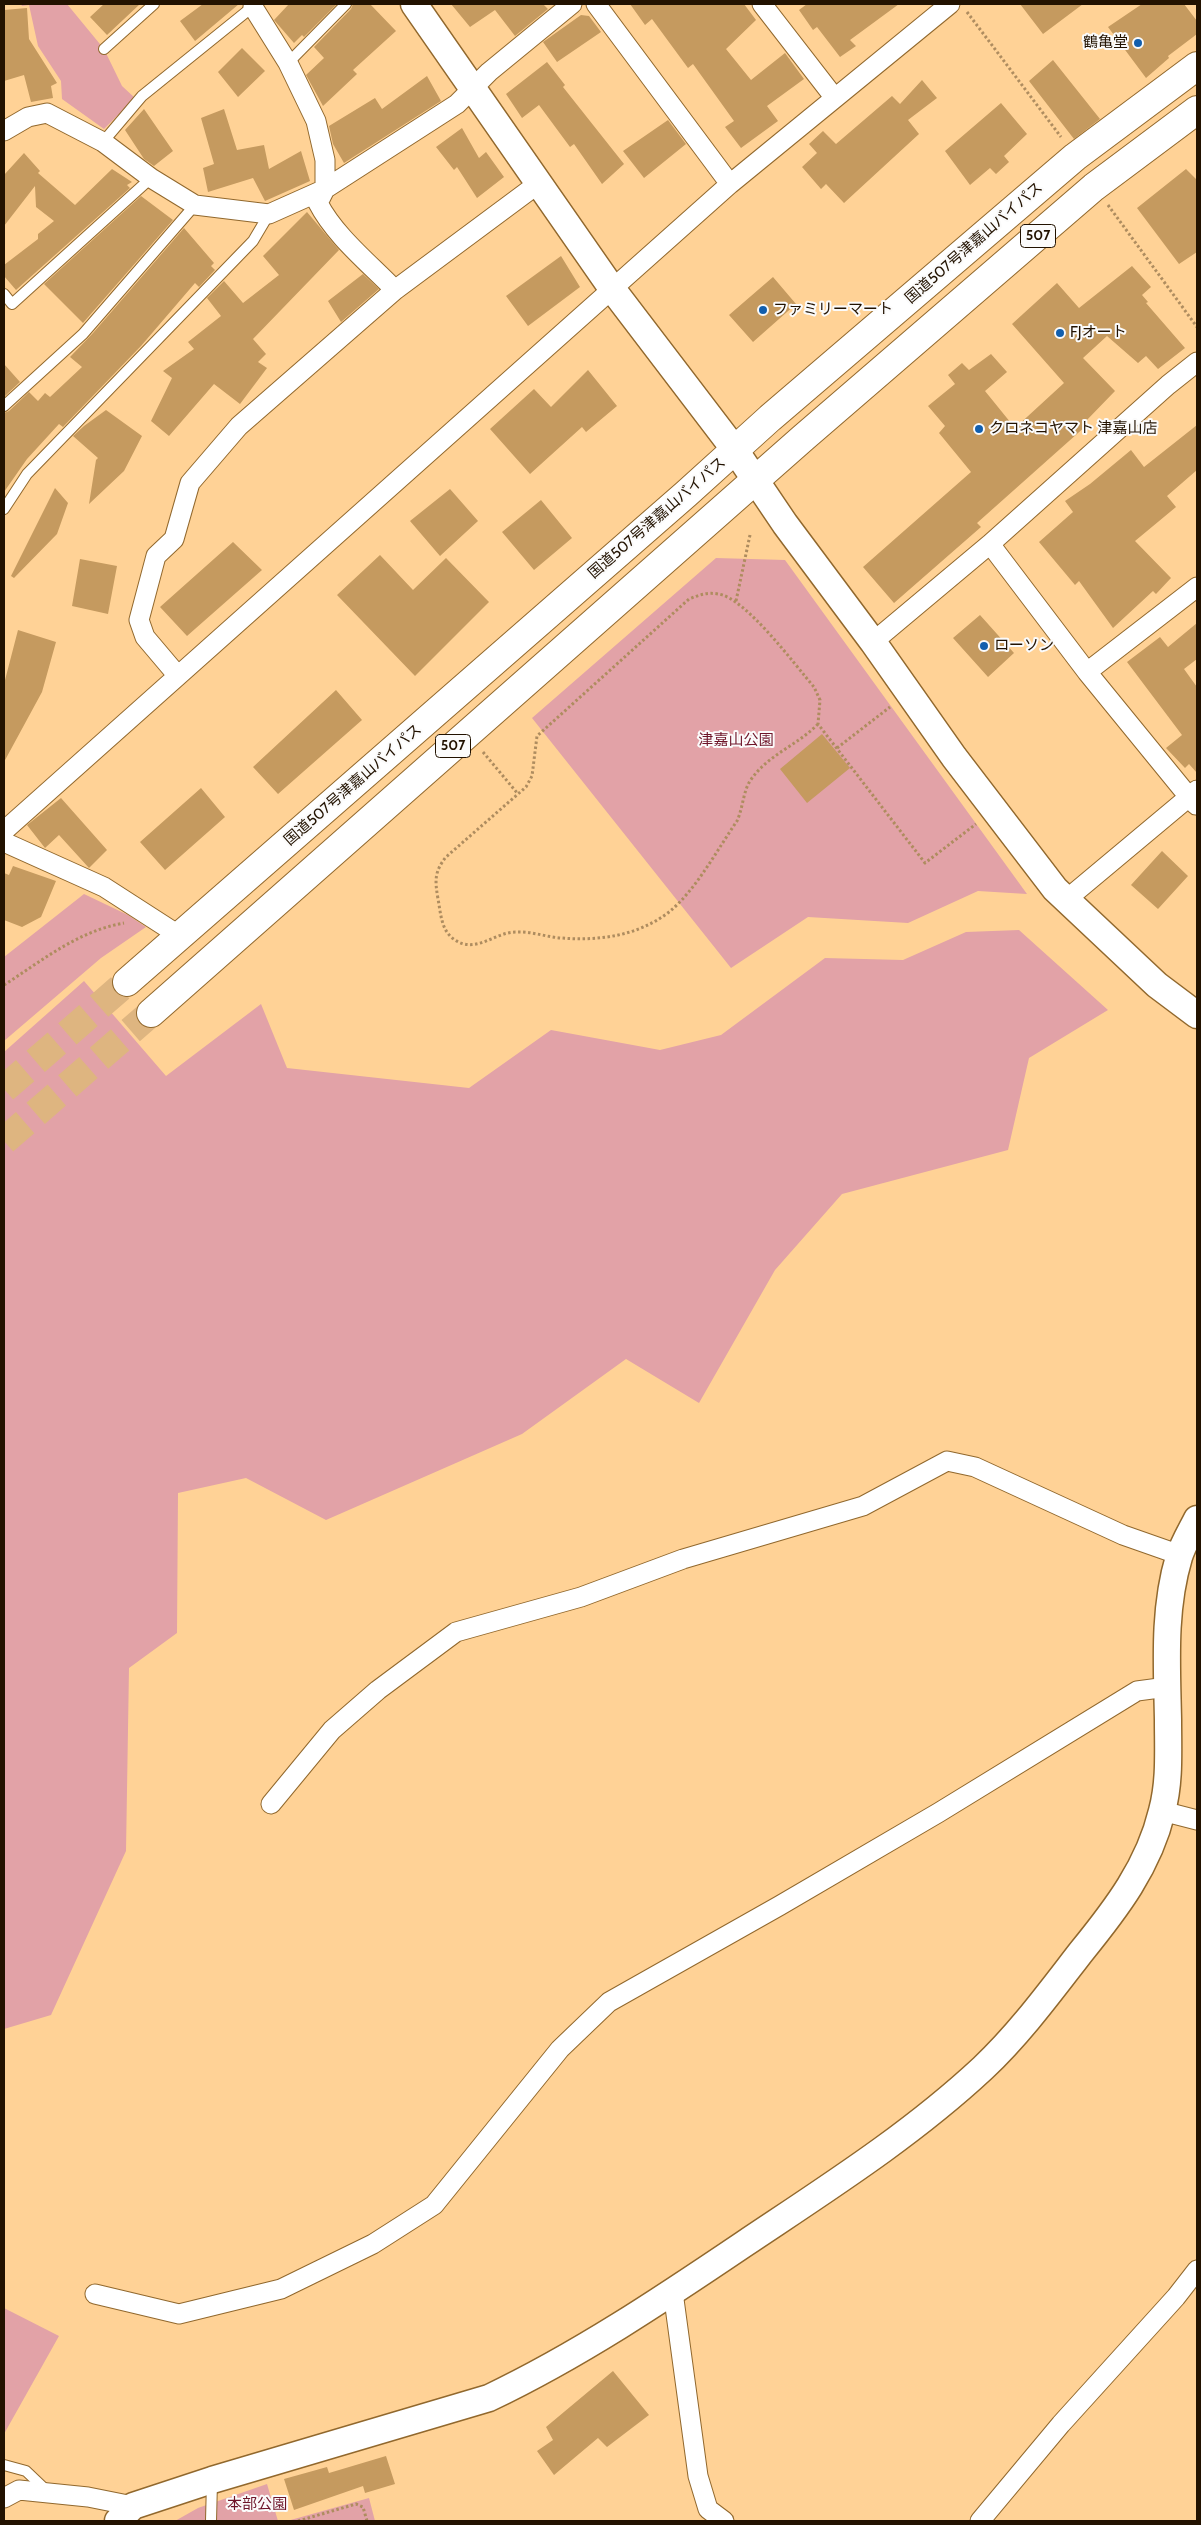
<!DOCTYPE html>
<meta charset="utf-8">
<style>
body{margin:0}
#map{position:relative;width:1201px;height:2525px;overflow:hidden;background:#ffd296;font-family:Cabin,sans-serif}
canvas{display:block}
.frame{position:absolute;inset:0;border:5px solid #221200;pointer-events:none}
</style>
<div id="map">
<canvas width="1201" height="2525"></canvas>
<div class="frame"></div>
</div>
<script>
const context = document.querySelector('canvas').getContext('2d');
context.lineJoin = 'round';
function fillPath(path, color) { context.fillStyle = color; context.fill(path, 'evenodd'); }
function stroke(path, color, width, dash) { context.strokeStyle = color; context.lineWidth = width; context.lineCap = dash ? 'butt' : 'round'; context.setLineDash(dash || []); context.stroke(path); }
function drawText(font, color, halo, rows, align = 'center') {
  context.font = font + ' Cabin,"Noto Sans JP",sans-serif'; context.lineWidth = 4; context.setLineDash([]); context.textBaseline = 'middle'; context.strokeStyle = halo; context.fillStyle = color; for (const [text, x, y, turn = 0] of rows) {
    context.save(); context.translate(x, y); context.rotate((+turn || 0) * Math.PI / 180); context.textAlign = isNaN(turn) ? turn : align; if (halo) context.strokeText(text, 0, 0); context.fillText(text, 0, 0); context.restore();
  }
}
fillPath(new Path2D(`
 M21 4H67L104 49 122 86 135 98 104 129 62 99 61 81 38 46 29 5 22 6Z
 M716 558 785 560 1027 894 978 891 908 923 808 917 731 968 532 718Z
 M84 894 128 915 146 927 101 958 4 1041V957Z
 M1019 930 1108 1010 1029 1058 1008 1150 842 1194 775 1270 699 1403 626 1359 522 1434 326 1520 246 1478 178 1493 177 1633 129 1668 126 1851 51 2015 4 2029V1052L84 981 166 1076 261 1004 287 1068 469 1088 551 1030 660 1050 721 1035 825 958 903 960 966 932Z
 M4 2308 59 2336 4 2434Z
 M267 2484 278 2521H175L198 2508Z
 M369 2498 375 2521H287Z`), '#e2a2a7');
fillPath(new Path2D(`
 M104 4H140L107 35 90 17Z
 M203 4H239L195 41 180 21Z
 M289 4H337L304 37 302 35 294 43 274 20Z
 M353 4H370L396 31 353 70 357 74 323 106 306 75 324 58 314 47 351 9Z
 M451 4H543L548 9 515 36 495 10 470 27Z
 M630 4H744L756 20 726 49 751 80 785 53 804 79 767 106 778 121 741 148 725 127 734 121 693 64 688 68 652 19 645 25Z
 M807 4H899L850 40 856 46 840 57 817 27 813 30 799 10Z
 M1020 4H1083L1043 34Z
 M1142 4H1184L1197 21V34L1168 56 1169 58 1146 78 1108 27Z
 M27 8 29 39 57 83 51 86 53 98 31 102 24 75 4 81V10Z
 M581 15 589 16 601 32 557 62 543 42Z
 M242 48 265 71 238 97 218 72Z
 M1053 60 1100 119 1074 139 1029 81Z
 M547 62 565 85 563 87 624 164 602 184 574 144 570 147 539 105 522 118 506 94Z
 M427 76 441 101 344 163 333 144 329 126 375 98 382 109Z
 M922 80 937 98 908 120 919 134 844 203 826 184 821 189 802 167 817 153 809 144 823 131 836 144 892 96 900 104Z
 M1001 103 1027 134 1004 156 1009 162 996 174 990 168 970 185 945 151Z
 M144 109 173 151 154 166 144 159 125 130Z
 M224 109 237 150 264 145 269 169 301 151 310 181 265 201 253 178 208 192 203 168 214 164 201 118Z
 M668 120 686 144 644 178 623 151Z
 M462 128 479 158 486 152 504 177 477 198 457 167 454 170 436 147Z
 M24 153 40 171 38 173 75 205 112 169 132 182 127 185 130 188 16 290 4 276V265L38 239V234L54 221 36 207 35 186 4 226V175Z
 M1186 169 1197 180V252L1179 264 1137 208Z
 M141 196 173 220 83 323 44 284Z
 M307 212 339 250 253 339 266 354 258 362 267 368 240 404 214 384 169 436 151 421 172 378 163 371 194 349 188 342 221 316 207 298 224 281 243 303 279 275 263 256Z
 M184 228 214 263 211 266 215 270 199 287 195 283 141 346 63 427 59 424 27 459 4 492V413L9 411 29 392 38 401 45 393 50 397 82 367 70 357 93 333Z
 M561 256 580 287 528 326 506 296Z
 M1132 266 1151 287 1142 295 1148 302 1146 303 1185 348 1158 369 1146 356 1138 363 1107 336 1083 358 1115 391 1085 422 1087 425 977 523 981 527 894 603 863 567 971 472 939 433 945 426 928 406 955 384 948 375 962 363 969 370 991 354 1007 372 985 391 1015 428 1064 383 1012 324 1057 283 1079 308Z
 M363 274 379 289 341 322 328 301Z
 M773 277 796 304 753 342 729 315Z
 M4 364 20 382 4 397Z
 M588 370 617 406 586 432 582 427 530 474 490 429 534 389 551 407Z
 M106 410 142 436 124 471 89 504 96 460 98 458 73 436 84 426Z
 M1197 425V470L1167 496 1176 507 1135 541 1171 578 1156 594 1153 591 1113 628 1079 581 1075 585 1039 542 1073 512 1065 501 1090 484 1131 450 1144 467Z
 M55 488 68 503 57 534 14 578 11 576Z
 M450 489 478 521 440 556 410 521Z
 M541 500 572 538 534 570 502 532Z
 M233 542 262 570 187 636 160 607Z
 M380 555 413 590 446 558 489 602 415 676 337 595Z
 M80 559 117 566 108 614 72 606Z
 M980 615 1014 653 988 677 953 638Z
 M1197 623V659L1184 669 1197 687V773L1189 764 1185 768 1166 748 1182 735 1127 662 1160 637 1168 647Z
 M18 630 56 642 42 692 4 762V684Z
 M336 690 362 720 278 794 253 767Z
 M822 734 850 768 807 803 780 769Z
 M201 788 225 817 165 870 140 842Z
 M61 798 107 850 89 868 59 835 45 848 27 825Z
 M1162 851 1188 876 1158 909 1131 885Z
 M13 866 56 881 41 917 22 927 4 920V873L9 875Z
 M613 2371 649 2415 607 2447 598 2438 554 2475 537 2451 553 2440 546 2427Z
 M386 2456 395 2484 365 2493 363 2486 294 2510 284 2479 327 2467 329 2473Z`), '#c59a5f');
stroke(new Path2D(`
 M4 1089 127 982
 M4 1141 151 1013`), '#deb580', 28, [28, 14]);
const lane = new Path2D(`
 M104 49 154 4
 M288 63 346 4
 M103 142 142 96 256 4
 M4 294 12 304 151 178
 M4 406 83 334 195 205
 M4 509 27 474 253 241 269 214
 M4 2465 26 2471 47 2491
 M211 2521 212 2481`);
const street = new Path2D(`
 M596 4 730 184
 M762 4 834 97
 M253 7 288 63 316 121 325 160V189L318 203C335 236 369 263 395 290
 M4 131 28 117 47 113 103 142 151 178 195 205 269 214 325 189 457 104 489 72 572 4
 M990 544 1087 672 1189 797 1197 790
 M873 642 990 544 1168 385 1197 362
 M1087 672 1197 587
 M178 676 145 637 139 620 156 556 174 539 190 483 239 426 395 290 539 183
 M4 831 730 184 950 4
 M4 842 104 887 180 936
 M1067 899 1189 797 1196 805
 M271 1804 332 1730 378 1690 456 1632 581 1597 683 1559 863 1506 947 1461 975 1467 1123 1535 1180 1555
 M1162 1811 1197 1820
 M673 2292 698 2476 708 2509 724 2521
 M95 2294 179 2314 281 2289 373 2244 434 2205 560 2049 609 2002 779 1906 938 1813 1137 1691 1167 1687
 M4 2498 19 2490 88 2497 133 2506
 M980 2521 1061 2424 1176 2297 1197 2270`);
const secondary = new Path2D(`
 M414 4 613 290 735 450 785 524 873 642 954 757 1055 889 1157 985 1197 1015
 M118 2521 133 2506 212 2480 489 2398C579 2355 661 2300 744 2244 826 2189 910 2136 983 2068 1020 2033 1050 1992 1081 1952 1116 1909 1149 1866 1162 1811 1170 1782 1168 1751 1168 1720 1167 1666 1163 1610 1179 1557 1183 1544 1191 1531 1197 1519`);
const highway = new Path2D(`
 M127 982 686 494 770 418 1075 157 1197 66
 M151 1013 803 438 1094 187 1197 110`);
stroke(lane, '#91682d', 12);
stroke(street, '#91682d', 21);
stroke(secondary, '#91682d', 29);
stroke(highway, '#91682d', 30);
stroke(new Path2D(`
 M967 12 1061 137
 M1108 205 1197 327
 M736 601 750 535
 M818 724C798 745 767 755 750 781 743 792 743 808 737 821 717 850 696 890 669 912 638 936 599 941 561 938 546 937 531 931 516 932 495 932 476 954 455 940 441 931 441 914 438 899 435 881 434 872 446 857L526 787 532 776 537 736 689 599C699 595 707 592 718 594 745 597 795 665 814 687L820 700 818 724 925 863 976 824
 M837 748 890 707
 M483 752 518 794
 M4 985C43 960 78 931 124 923
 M298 2521 356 2504 363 2507 367 2521`), '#ae8c5f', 3, [2.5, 2.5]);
stroke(lane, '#fff', 10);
stroke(street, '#fff', 19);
stroke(secondary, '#fff', 26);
stroke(highway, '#fff', 28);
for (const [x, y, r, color] of [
 [1138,43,5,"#125fae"],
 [763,310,5,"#125fae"],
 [1060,333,5,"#125fae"],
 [979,429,5,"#125fae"],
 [984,646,5,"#125fae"]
]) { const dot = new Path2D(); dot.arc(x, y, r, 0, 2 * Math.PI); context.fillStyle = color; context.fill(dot); stroke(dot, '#fbfbfb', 2); }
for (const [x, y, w] of [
 [1038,236,35],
 [453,746,35]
]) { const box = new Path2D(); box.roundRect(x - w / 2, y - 11.5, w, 23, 4); context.fillStyle = '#fbfbfb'; context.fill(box); stroke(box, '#221200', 1); }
drawText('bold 14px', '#221200', null, [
 ["507",1038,236],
 ["507",453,746]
]);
drawText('15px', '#221200', '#fbfbfb', [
 ["鶴亀堂",1128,43,"right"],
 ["ファミリーマート",773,310],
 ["FJオート",1070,333],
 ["クロネコヤマト 津嘉山店",989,429],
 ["ローソン",994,646]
], 'left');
drawText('15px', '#221200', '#fbfbfb', [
 ["国道507号津嘉山バイパス",974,243,-41],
 ["国道507号津嘉山バイパス",657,518,-41],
 ["国道507号津嘉山バイパス",353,785,-41]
]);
drawText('15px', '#6e1529', '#fbfbfb', [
 ["津嘉山公園",736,741],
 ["本部公園",257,2505]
]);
</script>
